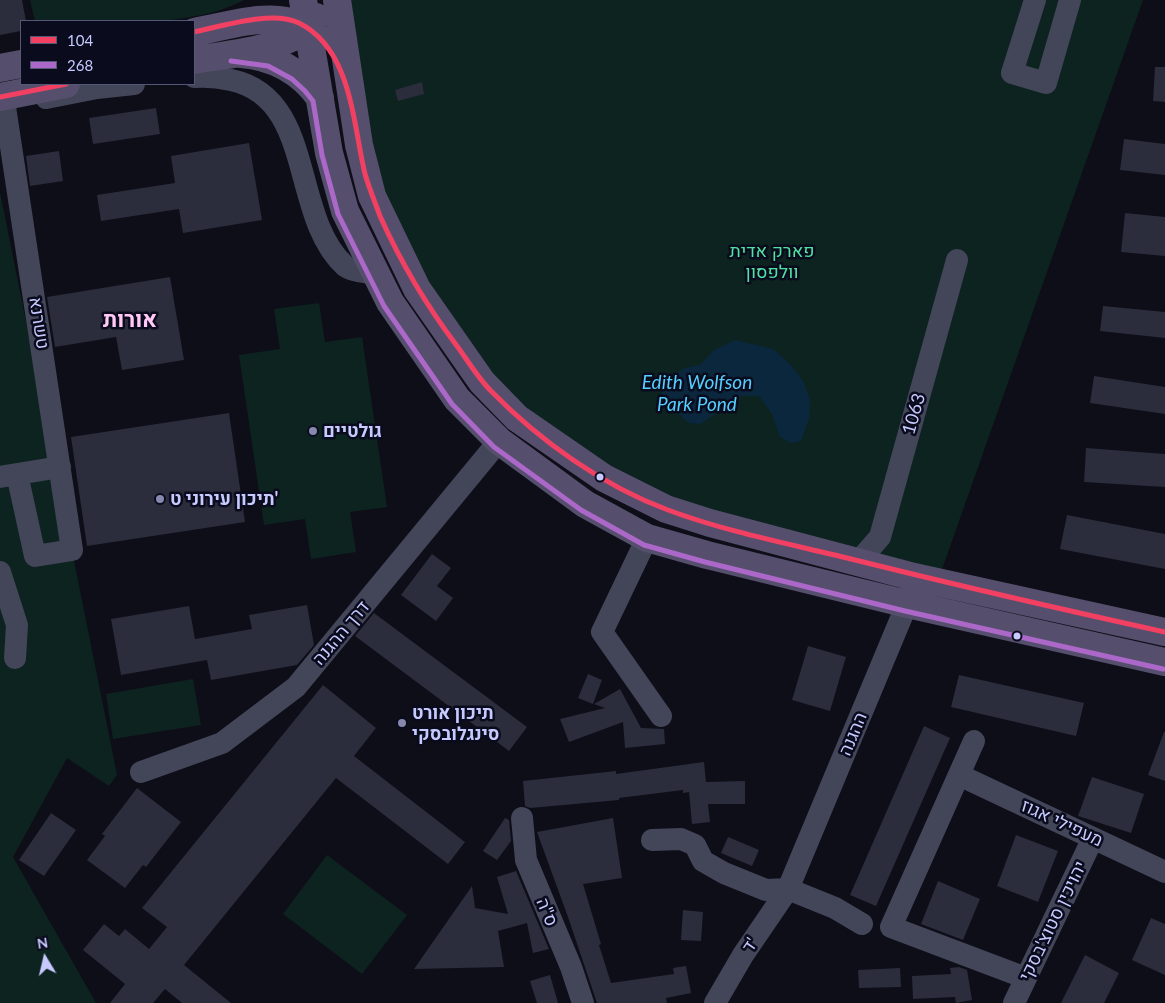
<!DOCTYPE html>
<meta charset="utf-8">
<style>
body{margin:0}
#map{position:relative;width:1165px;height:1003px;overflow:hidden;background:#0e0e18;font-family:Lato,sans-serif}
canvas{display:block}
.legend{position:absolute;left:20px;top:20px;width:175px;height:65px;box-sizing:border-box;background:#0a0b1c;border:1px solid #555777;margin:0;padding:6px 9px;list-style:none;font-size:15px;color:#c6caff}
.legend li{display:flex;align-items:center;gap:10px;height:25px}
.legend b{width:25px;border:1px solid #555777}
.north{position:absolute;left:20px;top:933px;width:50px;height:50px;-webkit-text-stroke:4px #0a0b1c;paint-order:stroke;rotate:351deg;font-size:14px;font-weight:700;line-height:20px;text-align:center;color:#c6caff}
.north::after{content:'';display:block;margin:auto;width:18px;height:22px;background:#c6caff;clip-path:polygon(50% 0,100% 100%,50% 72%,0 100%)}
</style>
<div id="map">
<canvas width="1165" height="1003"></canvas>
<ul class="legend">
<li><b style="height:6px;background:#f24062"></b>104</li>
<li><b style="height:6px;background:#ac68c9"></b>268</li>
</ul>
<div class="north">N</div>
</div>
<script>
const context = document.querySelector('canvas').getContext('2d');
context.lineJoin = 'round';
function fillPath(path, color) { context.fillStyle = color; context.fill(path, 'evenodd'); }
function stroke(path, color, width, dash) { context.strokeStyle = color; context.lineWidth = width; context.lineCap = dash ? 'butt' : 'round'; context.setLineDash(dash || []); context.stroke(path); }
function drawText(font, color, halo, rows, align = 'center') {
  context.font = font + ' Lato,Heebo,sans-serif'; context.lineWidth = 5; context.setLineDash([]); context.textBaseline = 'middle'; context.strokeStyle = halo; context.fillStyle = color; for (const [text, x, y, turn = 0] of rows) {
    context.save(); context.translate(x, y); context.rotate((+turn || 0) * Math.PI / 180); context.textAlign = isNaN(turn) ? turn : align; if (halo) context.strokeText(text, 0, 0); context.fillText(text, 0, 0); context.restore();
  }
}
fillPath(new Path2D(`
 M30 0H244C189 30 97 21 35 21Z
 M343 0H1143L940 575 664 503 586 460 489 382 378 199Z
 M0 192 117 775 109 786 67 758 13 857 96 1003H0Z
 M319 303 325 342 362 337 387 507 350 512 356 552 311 559 305 519 264 525 239 355 280 349 274 309Z
 M193 679 201 725 113 739 106 694Z
 M327 855 407 915 362 974 283 914Z`), '#0d2320');
fillPath(new Path2D(`
 M735 340 773 349 790 364 803 381 810 399 809 419 801 441 791 443 780 437 772 414 759 396H742L700 424 689 423 672 408 661 393 671 378 684 368 700 365 714 350Z`), '#0a273d');
fillPath(new Path2D(`
 M0 0H22L26 21H21V31L0 35Z
 M1155 67H1165V102L1153 101Z
 M422 82 424 94 398 101 395 90Z
 M156 108 160 134 93 144 89 118Z
 M1124 139 1165 144V175L1120 170Z
 M249 143 262 220 183 233 179 209 101 221 97 195 175 183 171 156Z
 M59 151 63 181 30 186 26 156Z
 M1125 213 1165 217V256L1121 252Z
 M170 277 184 360 122 370 116 337 55 347 47 297Z
 M1103 306 1165 312V338L1100 331Z
 M1094 376 1165 387V414L1090 403Z
 M229 413 245 522 87 546 71 437Z
 M1086 448 1165 454V487L1084 482Z
 M1067 515 1165 534V569L1060 549Z
 M432 554 451 568 437 586 453 598 436 621 401 595Z
 M307 605 314 645 297 665 211 680 207 660 121 675 111 619 189 606 195 639 252 629 249 615Z
 M374 613 527 727 509 751 355 636Z
 M808 646 846 657 830 711 792 700Z
 M588 674 602 680 593 704 578 698Z
 M959 675 1084 703 1076 736 951 707Z
 M323 685 376 728 354 756 465 842 448 864 336 778 184 965 231 1003H182L165 989 153 1003H110L125 984 83 950 104 924 119 936 125 929 149 949 167 927 142 908Z
 M620 689 641 728 664 729 665 744 625 748 623 722 569 742 560 719 605 708 594 704Z
 M924 726 950 738 876 906 850 895Z
 M1164 732H1165V781L1148 775Z
 M704 762 706 782 745 781V804H708L710 822 692 824 689 792 683 793V790L619 798V800L530 808 525 806 523 781 616 771V774Z
 M1092 777 1144 794 1131 833 1078 816Z
 M137 788 181 822 146 867 143 865 125 888 87 860 105 836 102 834Z
 M51 813 76 830 44 876 19 860Z
 M505 818 509 820 511 841 497 860 483 851Z
 M613 818 622 878 583 884 601 944 599 945 611 983 674 974 673 968 686 966 691 993 666 998 667 1003H597L568 917 537 832Z
 M1016 835 1058 851 1038 902 997 886Z
 M728 837 759 850 752 866 721 853Z
 M516 871 549 949 533 953 527 923 498 931 504 967 414 969 472 886 475 908 508 914 497 877Z
 M938 881 980 899 963 940 921 924Z
 M683 910 703 912 701 941 681 940Z
 M1151 918 1165 924V975L1132 960Z
 M1085 955 1119 973 1104 1003H1061Z
 M959 967 967 970 972 1000 956 1003 955 997 913 999 912 976 951 974 950 968Z
 M900 968 901 987 859 988 858 970Z
 M550 975 558 1003H537L530 981Z`), '#2b2c3c');
stroke(new Path2D(`
 M1035 0 1012 73 1046 83 1070 0
 M194 77C207 76 218 77 231 80 316 98 290 216 345 266 351 271 366 272 374 274
 M5 96V107L72 550 35 556 17 474
 M46 98 97 88 134 84
 M0 477 60 467
 M647 538 602 632 661 716
 M859 561 880 537 957 260
 M0 572 17 625 15 658
 M974 741 891 927 1026 978
 M141 772 222 743 296 687 499 441
 M959 775 1165 872
 M522 818 526 860 571 967 583 1003
 M652 840 681 839 695 845 703 861 724 873 766 890 788 889 835 908 862 924
 M715 1003 743 955 788 889 907 604 911 588
 M1014 1003 1093 838`), '#434559', 22);
stroke(new Path2D(`
 M303 0 329 153 345 211 390 302 457 399 499 441 585 504 647 538 707 555 907 604 1165 662
 M337 0 359 145 372 196 417 289 482 382 517 418 604 478 666 509 710 523 914 577 1165 632
 M194 32C235 25 285 5 318 38
 M241 54C273 56 302 72 320 98
 M194 60C229 54 296 50 316 17
 M0 68 21 64
 M0 97 66 84`), '#554f6d', 28);
stroke(new Path2D(`
 M194 32C223 26 272 10 299 23 352 49 353 125 365 174 369 188 375 202 380 216 401 263 426 305 457 346 468 361 478 378 491 391 540 441 603 486 668 510 727 532 790 544 851 559 956 585 1060 609 1165 632
 M0 97 66 84`), '#f24062', 5);
stroke(new Path2D(`
 M231 61 268 66 292 79 305 91 313 101 322 155 338 214 384 306 452 404 494 447 581 510 644 545 705 562 905 611 1163 669`), '#ac68c9', 5);
for (const [x, y, r, color] of [
 [313,431,5,"#8688ae"],
 [600,477,4.5,"#c6caff"],
 [160,499,5,"#8688ae"],
 [1017,636,4.5,"#c6caff"],
 [402,723,5,"#8688ae"]
]) { const dot = new Path2D(); dot.arc(x, y, r, 0, 2 * Math.PI); context.fillStyle = color; context.fill(dot); stroke(dot, '#0a0b1c', 2); }
drawText('18px', '#4fe2a2', '#0a0b1c', [
 ["פארק אדית",772,251],
 ["וולפסון",772,272]
]);
drawText('18px', '#c6caff', '#0a0b1c', [
 ["טשרנא",39,323,81],
 ["1063",914,414,-74],
 ["דרך ההגנה",341,633,-50],
 ["ההגנה",853,734,-67],
 ["מעפילי אגוז",1062,823,25],
 ["ס\"ה",547,912,67],
 ["יהויכין סטוצ'בסקי",1053,921,-64],
 ["ד'",750,945,-56]
]);
drawText('bold 18px', '#c6caff', '#0a0b1c', [
 ["גולטיים",323,431],
 ["תיכון עירוני ט'",170,499],
 ["תיכון אורט",412,713],
 ["סינגלובסקי",412,734]
], 'left');
drawText('italic 19px', '#54cfff', '#0a0b1c', [
 ["Edith Wolfson",697,383],
 ["Park Pond",697,405]
]);
drawText('bold 22px', '#ffc8f5', '#0a0b1c', [
 ["אורות",130,320]
]);
</script>
